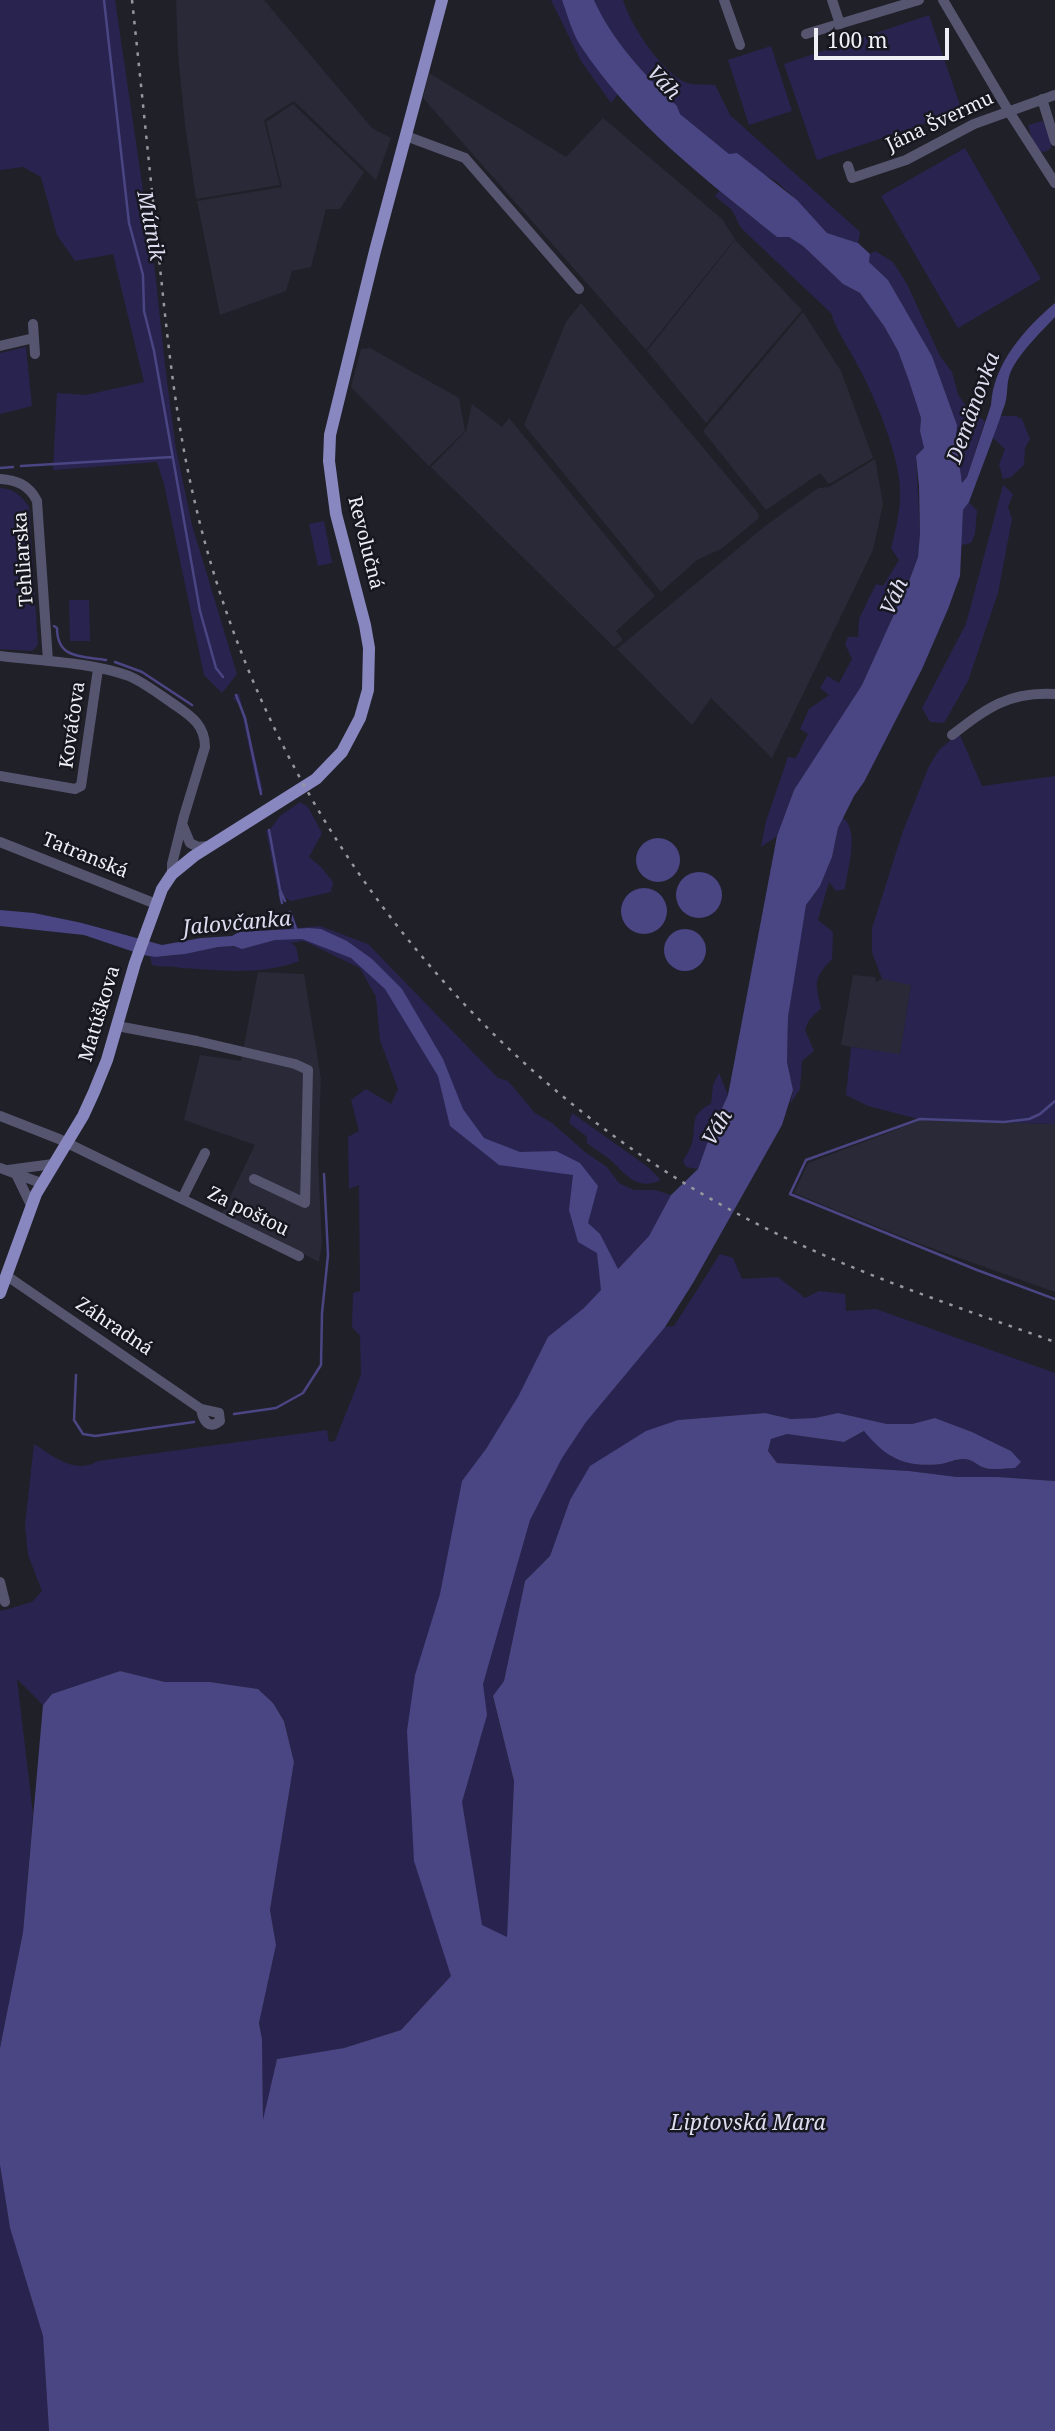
<!DOCTYPE html>
<meta charset="utf-8">
<style>
body{margin:0}
#map{position:relative;width:1055px;height:2431px;overflow:hidden;background:#202029;font-family:"Noto Serif",serif}
canvas{display:block}
.scale{position:absolute;left:814px;top:28px;width:135px;height:32px;box-sizing:border-box;border:4px solid #efeff6;border-top:0;padding-left:9px;font-size:21px;line-height:24px;white-space:nowrap;color:#efeff6;-webkit-text-stroke:5px #171720;paint-order:stroke}
</style>
<div id="map">
<canvas width="1055" height="2431"></canvas>
<div class="scale">100 m</div>
</div>
<script>
const context = document.querySelector('canvas').getContext('2d');
context.lineJoin = 'round';
function fillPath(path, color) { context.fillStyle = color; context.fill(path, 'evenodd'); }
function stroke(path, color, width, dash) { context.strokeStyle = color; context.lineWidth = width; context.lineCap = dash ? 'butt' : 'round'; context.setLineDash(dash || []); context.stroke(path); }
function drawText(font, color, halo, rows, align = 'center') {
  context.font = font + ' "Noto Serif",serif'; context.lineWidth = 5; context.setLineDash([]); context.textBaseline = 'middle'; context.strokeStyle = halo; context.fillStyle = color; for (const [text, x, y, turn = 0] of rows) {
    context.save(); context.translate(x, y); context.rotate((+turn || 0) * Math.PI / 180); context.textAlign = isNaN(turn) ? turn : align; if (halo) context.strokeText(text, 0, 0); context.fillText(text, 0, 0); context.restore();
  }
}
fillPath(new Path2D(`
 M176 0H264L372 128 391 138 376 180 294 101 264 120 280 185 196 199 185 124 178 54Z
 M429 73 566 157 603 118 722 219 735 239 646 350 423 98Z
 M293 104 364 172 340 209H326L311 267 292 271 286 291 220 315 197 201 282 187 266 122Z
 M735 240 802 310 706 423 647 351Z
 M581 303 759 514 758 519 721 549 697 560 661 592 524 425 566 322Z
 M803 312 841 371 873 458 829 484 820 473 766 510 703 431Z
 M370 348 459 398 465 431 429 466 351 387 361 349Z
 M472 404 502 427 509 418 655 596 616 631 623 640 614 647 431 467 466 431Z
 M875 459 883 504 873 550 772 758 711 698 692 725 617 649 764 527 818 488 829 487Z
 M258 972 304 974 321 1079 318 1160 322 1244 319 1262 222 1213 255 1145 184 1120 200 1055 241 1061Z
 M853 975 875 977 876 982 882 979 911 984 900 1055 841 1045Z
 M922 1120 1055 1124V1292L920 1244 794 1193 808 1163Z`), '#292937');
fillPath(new Path2D(`
 M0 0H115L155 272 166 374 176 449 192 525 237 674 222 693 204 675 164 484 157 462 53 470 57 393 86 395 144 382 113 254 75 261 57 235 41 177 23 167 0 170Z
 M551 0H562L579 43 618 94 611 103 581 61Z
 M594 0H623C631 26 658 66 682 81 691 86 705 84 715 85L730 115 860 232 858 243 827 233 797 200 777 182 729 154 680 114 677 106C644 74 613 42 594 0Z
 M929 15 962 111 817 160 784 64Z
 M771 46 792 111 749 125 728 60Z
 M1042 121C1048 125 1052 140 1051 148L1045 152 1039 151 1033 142 1028 125Z
 M965 148 1041 279 958 328 881 196Z
 M719 191 777 237H789L803 246 843 284 860 293 884 326 898 351 909 381 921 418 920 431 924 448 916 456 920 533 918 557 909 581 862 685 794 790 777 836 761 847 766 821 788 757 796 758 808 734 800 729 809 709 829 695 820 688 827 676 839 683 852 659 845 644 848 637H858L859 619 876 584 883 586 899 560 891 548C896 529 901 509 900 489 899 454 875 397 858 366 849 348 837 332 831 313L741 228 732 210 715 196Z
 M875 251 893 262 907 284 940 356 952 372 958 394 968 410 985 421 967 477 962 483 956 440 957 425 932 356 888 280 869 262 870 254Z
 M26 347 32 406 0 414V353Z
 M1000 416H1016L1022 419 1030 439 1025 448 1024 465 1011 477 1003 479 999 464 1005 449 993 438Z
 M1003 485 1013 494 1008 507 1012 519 998 593 968 681 944 723 930 722 922 708 966 624Z
 M0 488C14 488 22 497 29 507L38 645 32 651 0 649Z
 M969 502 977 511 975 534 971 543 961 545 963 510Z
 M324 521 332 563 318 566 309 524Z
 M69 600H89L90 641H70Z
 M239 693 263 790 261 793 258 790 240 706 233 698Z
 M959 733 982 786 1055 776V1124L922 1120 868 1106 846 1095 851 1047 900 1054 911 985 882 979 872 952V928L903 831 929 766 939 750Z
 M300 802 308 807 322 833 309 857 321 867 333 882 331 892 291 901 286 898 280 902 266 830 269 831 280 816Z
 M843 818C860 830 847 871 845 889L836 891 829 882 818 920 833 932 832 959C813 979 815 982 821 1008L809 1020 805 1030 814 1051 802 1061 800 1089 790 1104 793 1090 787 1062 788 1017 799 934 806 905 820 886 832 857 838 828Z
 M291 911 298 928 320 926 368 944 498 1078 508 1081 535 1113 552 1123 585 1152 607 1167 619 1183 634 1190H655L671 1195 649 1236 618 1269 642 1294 665 1327 674 1326 720 1254 733 1258 742 1279 778 1277 805 1298 819 1291 845 1294 846 1311 876 1309 1055 1373V1481L998 1477H957L909 1471 777 1463 768 1451 771 1439 787 1434 844 1442 865 1431C886 1458 905 1468 941 1464 948 1463 955 1460 962 1459 972 1459 974 1463 982 1467 990 1471 1006 1468 1015 1468L1020 1462 1011 1451 972 1432 935 1418 912 1424H887L838 1413 815 1418 791 1419 765 1413 678 1420 570 1500 550 1556 525 1581 504 1681 493 1697 514 1781 507 1937 451 1976 401 2030 344 2048 277 2059 263 2124 262 2039 259 2023 276 1945 270 1910 294 1762 284 1720 273 1703 258 1689 210 1682H165L120 1671 52 1694 43 1705 17 1679 33 1814 23 1932 0 2048V1609L1 1611 32 1602 42 1591 28 1555 25 1526 34 1444C53 1456 75 1475 98 1461L327 1430 329 1442 335 1441 361 1375 360 1336 352 1327 353 1293 360 1291 359 1185 349 1189 348 1137 359 1131 351 1100 366 1089 391 1104 398 1089 380 1040 376 997 360 968 304 941 291 943 296 947 299 961C260 976 221 970 181 968 171 965 162 968 152 965L150 956C181 960 212 941 242 948L239 932 291 929 287 914Z
 M719 1073 728 1095 712 1130 698 1169 686 1167 683 1161C685 1157 689 1151 691 1146 698 1127 687 1115 711 1104L713 1085Z
 M572 1113 648 1167 661 1180C639 1190 628 1178 614 1163 606 1155 595 1150 587 1143V1137L569 1123Z
 M0 2165 10 2228 43 2336 49 2431H0Z`), '#28244f');
fillPath(new Path2D(`
 M562 0H594C613 42 644 74 677 106L680 114 729 154 737 153 797 200 827 233 858 243 870 254 869 262 888 280 932 356 957 425 956 440 962 483 967 477 991 405C993 364 1025 328 1055 303V317C1040 333 1024 348 1013 367 1005 382 1009 391 1005 404 994 437 981 469 969 502L963 510 960 576 948 609 922 669 864 782 854 796 838 828 832 857 820 886 806 905 788 1017 787 1062 793 1090 782 1125 693 1283 665 1327 586 1422 562 1458 530 1520 483 1684 487 1715 462 1802 482 1925 507 1937 514 1781 493 1696 504 1681 525 1581 550 1556 570 1500 590 1466 646 1431 678 1420 765 1413 791 1419 815 1418 838 1413 887 1424H912L935 1418 972 1432 1011 1451 1021 1462 1015 1468C1006 1468 991 1471 982 1467 974 1463 972 1459 963 1459 955 1459 948 1463 941 1464 905 1468 886 1458 864 1431L844 1442 787 1434 771 1439 768 1451 777 1463 909 1471 957 1477H998L1055 1481V2431H49L43 2336 10 2228 0 2165V2048L23 1932 43 1705 52 1694 120 1671 165 1682H210L258 1689 273 1703 284 1721 294 1762 270 1910 276 1945 259 2023 262 2039 263 2120 277 2059 344 2048 401 2030 451 1976 414 1861 407 1731 415 1675 440 1594 462 1481 486 1449 519 1395 548 1337 584 1308 601 1290 597 1253 578 1242 569 1210 573 1175 499 1165 450 1126 438 1076 385 989 351 958 302 939 275 940 242 949 234 946 218 947 185 954 155 957 143 955 84 935 0 926V910L34 913 82 923 162 945 201 938 232 936 239 932 309 928 321 929 347 941 372 959 402 989 443 1059 463 1109 484 1138 520 1152 556 1151 580 1163 598 1186 588 1223 600 1234 618 1269 649 1236 671 1195 698 1169 712 1130 728 1095 777 836 794 790 862 685 909 581 918 557 920 533 919 486 916 456 924 448 920 431 921 418 909 381 898 351 884 326 860 293 843 284 803 246 789 237H777C705 179 632 124 580 45 572 32 567 14 562 0Z
 M636 860a22 22 0 1 1 44 0a22 22 0 1 1-44 0Z
 M676 895a23 23 0 1 1 46 0a23 23 0 1 1-46 0Z
 M621 911a23 23 0 1 1 46 0a23 23 0 1 1-46 0Z
 M664 950a21 21 0 1 1 42 0a21 21 0 1 1-42 0Z`), '#4a4583');
stroke(new Path2D(`
 M104 0 129 223 143 275 144 311 154 351 200 611 216 668 223 677
 M21 466 172 457
 M0 468 13 467
 M54 626 57 628C57 659 81 656 106 660
 M115 662 142 672 192 705
 M236 695 245 718 261 794
 M269 830 280 890 285 901
 M280 893 282 903
 M290 912 297 932
 M286 913 292 922
 M1055 1101 1040 1114 1029 1119 1004 1122 920 1119 806 1160 790 1194 977 1270 1055 1299
 M76 1375 74 1420 83 1434 95 1436 194 1422
 M234 1414 276 1408 303 1393 321 1365 322 1313 328 1255 324 1174`), '#4a4583', 2.5);
stroke(new Path2D(`
 M724 0 740 45
 M832 0 840 24
 M943 0 1008 110 1055 183
 M806 34 919 0
 M1042 99 1055 141
 M406 136 465 158 579 289
 M848 166 852 178 906 160 974 124 1055 95
 M33 324 35 354
 M0 346 34 338
 M0 479C17 480 29 485 37 501L48 661
 M0 656C42 661 89 662 129 676 145 683 160 695 175 705 191 716 205 725 205 747L184 816 172 864V874
 M952 735C987 708 1009 691 1055 694
 M0 776 75 789 81 786 98 669
 M183 826 190 843 198 847 208 846
 M0 842 156 904
 M117 1026 197 1041 295 1064 308 1070 305 1203 254 1179
 M0 1116 59 1139 299 1256
 M0 1168 41 1183
 M8 1170 53 1164
 M16 1174 31 1205
 M182 1199 205 1153
 M7 1276 201 1409 219 1413 220 1421C209 1430 203 1421 201 1409
 M0 1582 5 1602`), '#555570', 10);
stroke(new Path2D(`
 M0 1293 36 1194 83 1116 94 1092 107 1060 135 963 162 889 172 874 194 856 316 779 342 752 360 718 368 690 369 648 365 625 336 514 329 461 330 435 375 251 442 0`), '#8987c0', 12);
stroke(new Path2D(`
 M132 0C141 83 149 165 158 248 167 334 175 419 195 503 263 797 455 1055 718 1203 824 1263 941 1301 1055 1342`), '#97979e', 2.5, [3.5, 7]);
drawText('19px', '#efeff6', '#171720', [
 ["Jána Švermu",940,122,-25],
 ["Revolučná",365,543,76],
 ["Tehliarska",24,559,-94],
 ["Kováčova",73,725,-82],
 ["Tatranská",85,856,22],
 ["Matúškova",100,1014,-73],
 ["Za poštou",248,1212,26],
 ["Záhradná",114,1327,34]
]);
drawText('italic 21px', '#ddddf0', '#171720', [
 ["Váh",663,83,47],
 ["Mútnik",150,226,79],
 ["Demänovka",974,408,-70],
 ["Váh",895,597,-65],
 ["Jalovčanka",237,924,-5],
 ["Váh",718,1128,-59],
 ["Liptovská Mara",748,2124]
]);
</script>
